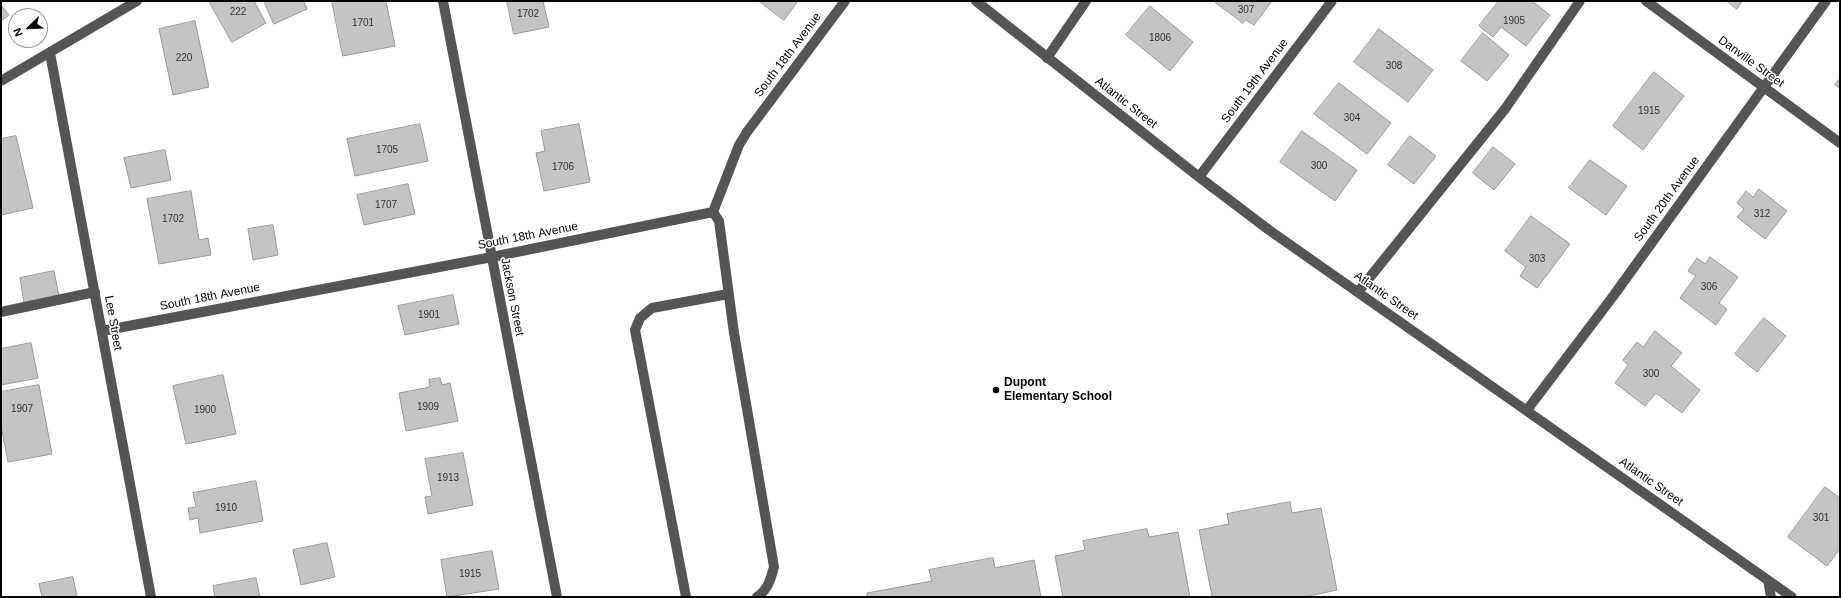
<!DOCTYPE html>
<style>
body{margin:0}
#map{position:relative;width:1841px;height:598px;overflow:hidden;background:#fff;font-family:Arial,sans-serif}
canvas{display:block}
.frame{position:absolute;inset:0;border:2px solid #000;pointer-events:none}
.north{position:absolute;left:8px;top:8px;width:40px;height:40px;box-sizing:border-box;background:#fff;border:1px solid #999;border-radius:50%;rotate:247deg;font-size:11px;font-weight:700;line-height:16px;text-align:center;color:#000}
.north::after{content:'';display:block;margin:auto;width:14px;height:18px;background:#000;clip-path:polygon(50% 0,100% 100%,50% 72%,0 100%)}
</style>
<div id="map">
<canvas width="1841" height="598"></canvas>
<div class="frame"></div>
<div class="north">N</div>
</div>
<script>
const context = document.querySelector('canvas').getContext('2d');
context.lineJoin = 'round';
function fillPath(path, color) { context.fillStyle = color; context.fill(path, 'evenodd'); }
function stroke(path, color, width, dash) { context.strokeStyle = color; context.lineWidth = width; context.lineCap = dash ? 'butt' : 'round'; context.setLineDash(dash || []); context.stroke(path); }
function drawText(font, color, halo, rows, align = 'center') {
  context.font = font + ' Arial,sans-serif'; context.lineWidth = 3; context.setLineDash([]); context.textBaseline = 'middle'; context.strokeStyle = halo; context.fillStyle = color; for (const [text, x, y, turn = 0] of rows) {
    context.save(); context.translate(x, y); context.rotate((+turn || 0) * Math.PI / 180); context.textAlign = isNaN(turn) ? turn : align; if (halo) context.strokeText(text, 0, 0); context.fillText(text, 0, 0); context.restore();
  }
}
const building = new Path2D(`
 M209 1H254L266 23 232 42Z
 M264 1H304L307 9 274 24Z
 M332 1H386L395 46 343 56Z
 M507 1H543L549 27 514 34Z
 M759 1H798L784 20Z
 M1214 1H1272L1254 25 1246 20 1243 23Z
 M1499 1H1532L1550 15 1526 46 1501 27 1493 37 1479 26Z
 M1727 1H1742L1737 9Z
 M1 5 9 15 1 21Z
 M1150 6 1193 42 1170 71 1126 35Z
 M195 21 209 87 173 95 159 29Z
 M1379 29 1433 70 1408 102 1354 62Z
 M1483 33 1509 55 1487 81 1461 61Z
 M1654 72 1684 96 1643 150 1613 126Z
 M1840 78V88L1835 85Z
 M1339 83 1391 123 1367 154 1314 114Z
 M420 124 428 161 355 176 347 139Z
 M579 124 590 182 544 191 536 153 545 151 541 131Z
 M1302 131 1357 170 1335 201 1280 162Z
 M16 136 33 208 1 215V139Z
 M1410 136 1436 156 1414 184 1388 165Z
 M1493 147 1515 164 1494 190 1473 173Z
 M165 150 171 180 131 188 124 158Z
 M1590 160 1627 186 1606 215 1569 188Z
 M408 184 415 214 364 225 357 195Z
 M1759 189 1787 211 1765 239 1737 217 1744 209 1737 203 1746 191 1753 197Z
 M191 191 199 240 208 238 211 255 159 264 147 199Z
 M1531 216 1570 244 1537 288 1520 276 1526 267 1505 251Z
 M273 225 278 255 253 260 248 229Z
 M1710 257 1738 277 1719 303 1727 309 1716 325 1680 298 1696 276 1688 271 1697 258 1705 264Z
 M54 271 59 296 24 303 20 278Z
 M453 295 459 324 405 335 398 306Z
 M1764 318 1786 336 1757 372 1735 354Z
 M1655 331 1682 353 1671 366 1700 390 1682 413 1656 393 1645 406 1615 383 1628 365 1623 360 1637 342 1643 347Z
 M31 343 38 378 1 385V349Z
 M223 375 236 434 186 444 173 386Z
 M440 378 442 385 450 383 458 421 406 431 399 393 430 387 429 380Z
 M39 385 52 454 8 462 1 425V392Z
 M463 453 473 505 428 514 425 497 432 496 425 459Z
 M256 481 263 521 200 533 198 518 190 520 188 508 196 507 193 493Z
 M1825 487 1840 498V549L1827 566 1788 537Z
 M1290 502 1292 513 1321 508 1337 590 1304 597H1207L1212 596 1199 530 1229 524 1227 514Z
 M1147 529 1149 537 1178 532 1190 597H1063L1055 556 1085 550 1083 541Z
 M327 543 335 577 301 585 293 550Z
 M492 551 499 589 447 597 441 560Z
 M993 558 995 568 1034 560 1041 597H867V593L932 581 929 570Z
 M73 577 77 597H42L39 584Z
 M256 578 260 597H215L213 586Z`);
fillPath(building, '#c4c4c4');
stroke(building, '#999', 1);
stroke(new Path2D(`
 M443 1 557 597
 M976 1 1199 177 1269 230 1792 597
 M1646 1 1840 143
 M50 53 151 597
 M1047 58 1086 1
 M1 81 137 1
 M1199 177 1332 1
 M713 212 719 221 734 333 774 567C771 578 768 590 757 597
 M713 212 739 145 747 132 845 1
 M1358 292 1505 109 1580 1
 M1 312 95 292
 M102 331 492 257 713 212
 M1527 410 1614 295 1826 1
 M1768 580 1771 597
 M686 597 635 330 640 318 652 308 728 294`), '#555', 10);
for (const [x, y, r, color] of [
 [996,390,4,"#000"]
]) { const dot = new Path2D(); dot.arc(x, y, r, 0, 2 * Math.PI); context.fillStyle = color; context.fill(dot); stroke(dot, '#fff', 1.5); }
drawText('10px', '#313131', null, [
 ["307",1246,10],
 ["222",238,12],
 ["1702",528,14],
 ["1905",1514,21],
 ["1701",363,23],
 ["1806",1160,38],
 ["220",184,58],
 ["308",1394,66],
 ["1915",1649,111],
 ["304",1352,118],
 ["1705",387,150],
 ["300",1319,166],
 ["1706",563,167],
 ["1707",386,205],
 ["312",1762,214],
 ["1702",173,219],
 ["303",1537,259],
 ["306",1709,287],
 ["1901",429,315],
 ["300",1651,374],
 ["1909",428,407],
 ["1907",22,409],
 ["1900",205,410],
 ["1913",448,478],
 ["1910",226,508],
 ["301",1821,518],
 ["1915",470,574]
]);
drawText('12px', '#000', '#fff', [
 ["South 18th Avenue",788,55,-53],
 ["Danville Street",1751,62,36],
 ["South 19th Avenue",1255,81,-53],
 ["Atlantic Street",1126,103,38],
 ["South 20th Avenue",1667,199,-54],
 ["South 18th Avenue",528,236,-11],
 ["Atlantic Street",1386,296,35],
 ["South 18th Avenue",210,297,-11],
 ["Jackson Street",512,297,79],
 ["Lee Street",113,323,80],
 ["Atlantic Street",1651,482,35]
]);
drawText('bold 12px', '#000', '#fff', [
 ["Dupont",1004,383],
 ["Elementary School",1004,397]
], 'left');
</script>
